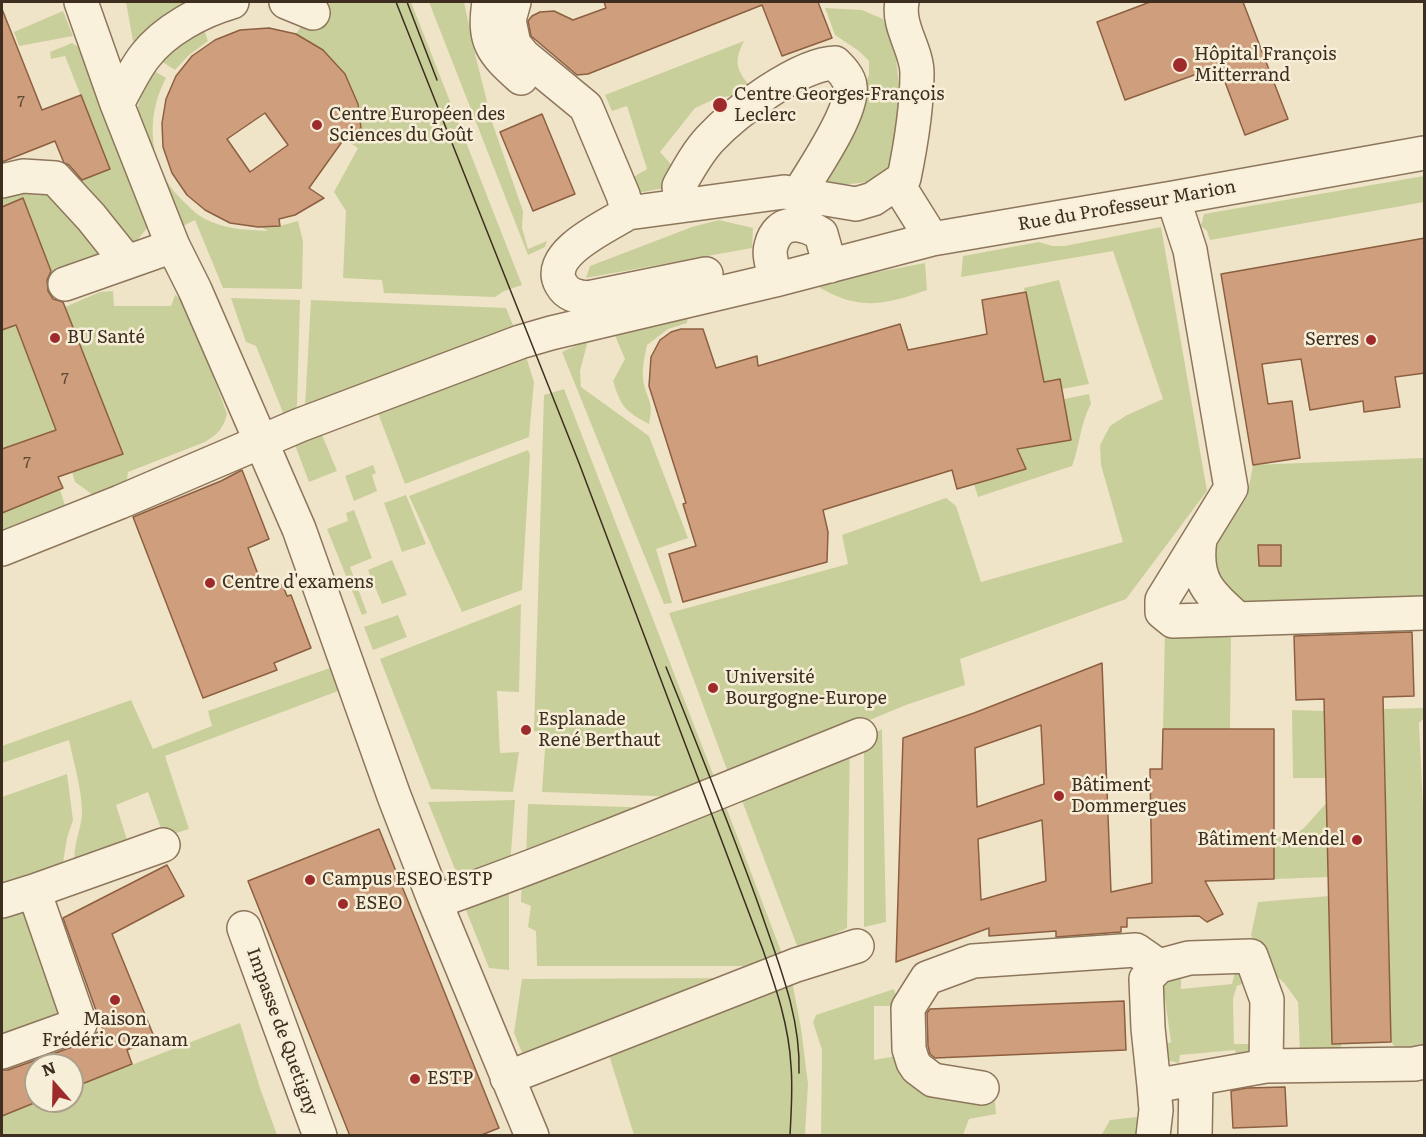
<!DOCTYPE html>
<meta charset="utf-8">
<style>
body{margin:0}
#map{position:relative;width:1426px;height:1137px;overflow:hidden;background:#f0e4c8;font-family:Literata,serif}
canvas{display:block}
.frame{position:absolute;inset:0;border:3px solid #3d2e20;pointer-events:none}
.north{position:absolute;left:24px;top:1053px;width:60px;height:60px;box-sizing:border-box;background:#f7eed8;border:2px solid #ada18e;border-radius:50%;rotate:340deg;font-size:16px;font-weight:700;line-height:24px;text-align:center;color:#3d2e20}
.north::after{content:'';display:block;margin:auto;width:21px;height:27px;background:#9e2a2b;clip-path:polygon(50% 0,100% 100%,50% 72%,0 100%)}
</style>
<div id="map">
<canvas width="1426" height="1137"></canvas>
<div class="frame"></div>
<div class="north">N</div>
</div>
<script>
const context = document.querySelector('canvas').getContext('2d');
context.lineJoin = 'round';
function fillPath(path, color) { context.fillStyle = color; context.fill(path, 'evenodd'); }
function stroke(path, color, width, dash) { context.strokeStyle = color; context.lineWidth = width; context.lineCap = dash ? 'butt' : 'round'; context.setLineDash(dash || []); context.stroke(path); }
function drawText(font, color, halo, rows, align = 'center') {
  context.font = font + ' Literata,serif'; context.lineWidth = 5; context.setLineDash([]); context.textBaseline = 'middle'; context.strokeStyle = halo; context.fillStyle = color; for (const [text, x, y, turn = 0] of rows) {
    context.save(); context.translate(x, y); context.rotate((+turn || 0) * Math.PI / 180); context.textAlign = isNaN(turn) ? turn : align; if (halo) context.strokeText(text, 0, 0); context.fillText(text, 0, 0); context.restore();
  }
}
fillPath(new Path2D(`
 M126 2H190L176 8 134 47Z
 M317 2H411L522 285 504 291 495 297 384 293 382 280 343 278 346 211 334 192 358 148 344 139 361 128C355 77 340 59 296 34Z
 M429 2H464L476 58 493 125 523 211 522 228 528 249 547 241 545 247 528 255Z
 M825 8 862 10 883 19 895 48 901 107 891 168 868 182 824 187 869 75V61L859 51 835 35Z
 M63 11 73 36 19 46 14 32Z
 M200 18 208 41 189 55 175 70 158 59Z
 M744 41C732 64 738 71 752 89L738 95 717 98 695 108 660 152 677 171 664 188 638 193 630 179 647 169 627 106 612 111 605 95Z
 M72 43 78 47 142 209 148 227 131 248 72 184 110 169 65 56 51 59 50 52Z
 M151 69 166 78C144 119 149 169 183 201 189 207 197 215 205 219 224 229 247 230 268 231L261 227 280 226 298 221 303 241 302 289 223 288 195 220 175 230 134 118Z
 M1424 176V202L1210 240 1207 231 1201 226 1204 214Z
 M42 185 96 246 98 254 52 272 23 199 2 207V193Z
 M719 220 753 228 752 248 586 278 590 266 692 227Z
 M1161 227 1207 491 1126 599 960 659 965 685 906 705 730 778 669 613 848 564 842 535 946 498 956 506 981 582 1123 542 1101 465 1100 445 1110 426 1127 415 1163 399 1113 251 961 277 963 256 1039 242 1052 246H1065Z
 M925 263 927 290C882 306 856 311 814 284Z
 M1059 280 1089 384 1062 389 1060 379 1044 382 1024 288Z
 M113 291 114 306H171L175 295 187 303 227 414C223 429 218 434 205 442L128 472 126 485 96 497 75 482 72 472 122 454 65 307 100 292Z
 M231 298 300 300 297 405 294 416 286 420 256 346 246 342Z
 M311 300 506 308 515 330 305 407Z
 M689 306 687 323 668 329 647 345C645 356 642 366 643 378 645 399 655 399 649 424 625 411 621 407 613 381L625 359 611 326Z
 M16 325 56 430 2 449V330Z
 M588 340 580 371 581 387 649 436 688 538 656 549 672 603 664 604 562 352Z
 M524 350 534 382 529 437 405 484 376 408Z
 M564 389 716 782 681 797 542 792 546 734 534 731 544 395Z
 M1089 394 1091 404C1080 423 1080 446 1072 466L978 497 974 484 1026 469 1017 449 1070 440 1064 399Z
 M322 435 337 471 309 482 295 445Z
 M528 450 530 455 522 590 462 612 409 496Z
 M1424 458V597L1234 603 1209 562 1215 547 1247 497 1253 465Z
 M373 465 376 473 372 475 377 491 354 501 345 476Z
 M60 489 66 509 2 532V513Z
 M406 495 426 544 402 552 384 503Z
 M354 510 372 558 350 567 367 613 362 615 327 529 348 521 346 513Z
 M392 560 407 595 382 604 368 570Z
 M521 604 519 692 497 691 500 753 519 752 513 792 431 789 380 659Z
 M398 615 407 637 373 650 364 627Z
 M1165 629 1231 634 1230 729H1163Z
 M330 668 338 691 165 756 189 829 164 837 148 792 116 805 129 846 75 864C72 847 81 831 82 814 82 789 74 764 69 740L2 763V746L131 700 153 749 212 726 208 711Z
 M1424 708V718L1419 723 1424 827V1048L1400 1052 1391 1042 1384 709Z
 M1292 710 1325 711 1326 778H1293Z
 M882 729 886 922 864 927V739Z
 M850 739 847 928 799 951 738 790Z
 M67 774 73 820 67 838 62 869 2 888V797Z
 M723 799 784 959 759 966H537L536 931 528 927 531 906 521 902 522 876Z
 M515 800 510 865 461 884 428 802Z
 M1327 803 1329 877 1274 879V836C1303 840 1307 821 1327 803Z
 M528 804 659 808 526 858Z
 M509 880V970L489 968 462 900Z
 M1329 896 1332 1043 1341 1044 1342 1053 1300 1054 1298 1002 1285 984 1265 965 1251 935 1258 902Z
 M28 903 70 1014 2 1038V912Z
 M1236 968 1252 980 1237 986 1233 998 1234 1044H1252L1249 1052 1237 1058 1235 1050 1180 1055 1179 1063 1166 1060 1157 1049 1171 1042 1165 999H1156L1162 977 1181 974V989L1232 984Z
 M791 976 801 1028 808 1084 805 1135H634L609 1055Z
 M724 978 525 1060 514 1033 522 979Z
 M894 989 899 1006H874V1060L902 1055 994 1092 996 1114 969 1119 963 1135H821L822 1050 813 1022 816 1015Z
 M240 1023 260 1088 277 1135H2V1116L39 1101H72V1088Z
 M1137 1117V1135L1101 1136 1110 1120Z`), '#c9cf9b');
const building = new Path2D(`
 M604 2H818L832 38 782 56 762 5 588 74 577 75 531 36 528 21 532 16 540 12 554 11 573 20 606 8Z
 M1150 2H1243L1288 119 1245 135 1219 66 1125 100 1097 22Z
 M2 9 42 110 81 95 110 169 82 180 69 165 64 163 55 141 2 162Z
 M269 28 296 34 323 50 345 74 358 104 361 128 344 139 309 188 324 198 295 215 279 219 280 226 258 227 230 223 205 210 187 195 172 173 163 147 162 123 166 99 176 76 192 56 215 40 240 30ZM265 113 288 145 250 172 227 139Z
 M542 114 575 194 533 211 500 132Z
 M23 198 51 271 47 280 48 291 53 299 63 302 123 454 58 477 63 488 2 513V449L56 430 16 325 2 330V207Z
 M1425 238V373L1395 377 1400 407 1364 412 1363 401 1310 410 1301 359 1262 364 1268 404 1292 401 1300 458 1253 465 1221 274Z
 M1026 292 1044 382 1060 379 1071 440 1017 449 1026 469 957 489 952 470 823 510 828 532 827 562 683 602 669 554 696 546 683 504 686 503 649 386 651 357 660 340 671 332 681 329H703L716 368 757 356 758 366 900 324 908 350 987 334 982 300Z
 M242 470 269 539 248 548 259 577 283 586 287 596 291 595 311 648 274 663 277 670 203 698 133 517 221 481Z
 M1258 545H1281V566H1259Z
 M1412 632 1414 696 1383 697 1391 1042 1332 1044 1324 699 1296 700 1294 636Z
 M1102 663 1111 892 1152 883 1150 769H1162L1163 729H1274V879L1205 881 1223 914 1207 922 1199 916 1127 918V927H1121V932L1056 937V931L989 936V928L896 962 903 738 974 713ZM1041 725 1044 784 977 807 975 748ZM1042 820 1046 881 981 900 978 839Z
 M379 829 499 1128 479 1136H350L248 881Z
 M167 865 184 896 112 934 155 1039 127 1050 132 1064 72 1088V1065H36V1101H39L2 1116V1070H8L86 1042 96 1033 103 1030 63 918Z
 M1124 1001 1126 1050 935 1058 930 1054 928 1046 927 1013 930 1009Z
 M1285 1087 1287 1126 1233 1128 1231 1091 1247 1088Z`);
fillPath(building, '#cf9f7d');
stroke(building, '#8d5f41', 1.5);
const minor = new Path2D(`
 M81 2 117 104 173 246 195 290 299 529 394 796 435 902 532 1136
 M286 2 313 13
 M489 2C483 42 492 52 521 78
 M514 2 509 20 514 44 524 56 586 107 623 195 628 213C607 226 544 254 561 284 567 295 577 297 588 298L706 274
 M117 104C126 88 134 70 145 56 165 30 201 11 232 2
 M2 181 23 176 55 178 91 217 127 262
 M897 183 932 239
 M1173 198 1190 250 1231 488 1162 600V612L1173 621 1424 613
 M681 205 679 186C688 170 697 153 710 139 734 113 799 64 835 63 841 69 849 77 850 86 854 112 812 171 798 195
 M628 213 784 192 856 204 873 199 904 178C911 144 917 108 917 73 917 50 897 26 902 2
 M830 266 821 234C802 222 778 218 771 246 768 255 774 270 775 280L932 239 1173 198 1424 153
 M65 284 173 246
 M1200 539C1194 579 1208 593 1237 618
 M2 549 120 502 300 425 520 342 551 333 775 280
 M34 891 163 845
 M2 901 34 891 80 1024 2 1052
 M435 902C578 851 718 792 860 735
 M244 928 320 1136
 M507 1078 796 965 857 946
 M1154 1086 1148 1028 1146 979 1159 966 1189 958 1251 956 1267 1000 1266 1066
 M982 1088 933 1080 917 1068 913 1062 909 1049 908 1008 927 978 973 961 1136 950 1159 966
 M1153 1136 1156 1110 1154 1086 1266 1066 1414 1064 1424 1062
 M1195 1136 1196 1079`);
stroke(minor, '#8d765c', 36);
stroke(minor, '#faf1dc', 33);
stroke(new Path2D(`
 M396 2 579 463 763 950C776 988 789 1026 791 1066 793 1089 791 1113 790 1136
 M407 2 437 80
 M666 667C698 747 731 828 760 909 778 962 801 1016 799 1073`), '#3d2e20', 1.5);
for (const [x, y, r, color] of [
 [1180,65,8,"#9e2a2b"],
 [720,105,8,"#9e2a2b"],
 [317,125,6,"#9e2a2b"],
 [55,338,6,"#9e2a2b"],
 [1371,340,6,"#9e2a2b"],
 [210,583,6,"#9e2a2b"],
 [713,688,6,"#9e2a2b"],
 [526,730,6,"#9e2a2b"],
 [1059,796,6,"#9e2a2b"],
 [1357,840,6,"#9e2a2b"],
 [310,880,6,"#9e2a2b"],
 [343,904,6,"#9e2a2b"],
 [115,1000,6,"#9e2a2b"],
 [415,1079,6,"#9e2a2b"]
]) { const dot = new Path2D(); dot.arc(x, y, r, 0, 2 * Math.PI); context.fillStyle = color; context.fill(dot); stroke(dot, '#f7eed8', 2); }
drawText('15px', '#624a37', null, [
 ["7",21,103],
 ["7",65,380],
 ["7",27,464]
]);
drawText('18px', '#3d2e20', '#f7eed8', [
 ["Hôpital François",1194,55],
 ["Mitterrand",1194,76],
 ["Centre Georges-François",734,95],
 ["Leclerc",734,116],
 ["Centre Européen des",329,115],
 ["Sciences du Goût",329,136],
 ["BU Santé",67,338],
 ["Serres",1359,340,"right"],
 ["Centre d'examens",222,583],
 ["Université",725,678],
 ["Bourgogne-Europe",725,699],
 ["Esplanade",538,720],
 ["René Berthaut",538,741],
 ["Bâtiment",1071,786],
 ["Dommergues",1071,807],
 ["Bâtiment Mendel",1345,840,"right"],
 ["Campus ESEO ESTP",322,880],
 ["ESEO",355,904],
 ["Maison",115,1020,"center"],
 ["Frédéric Ozanam",115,1041,"center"],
 ["ESTP",427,1079]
], 'left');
drawText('18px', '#3d2e20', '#f7eed8', [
 ["Rue du Professeur Marion",1127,206,-10],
 ["Impasse de Quetigny",282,1032,70]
]);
</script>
